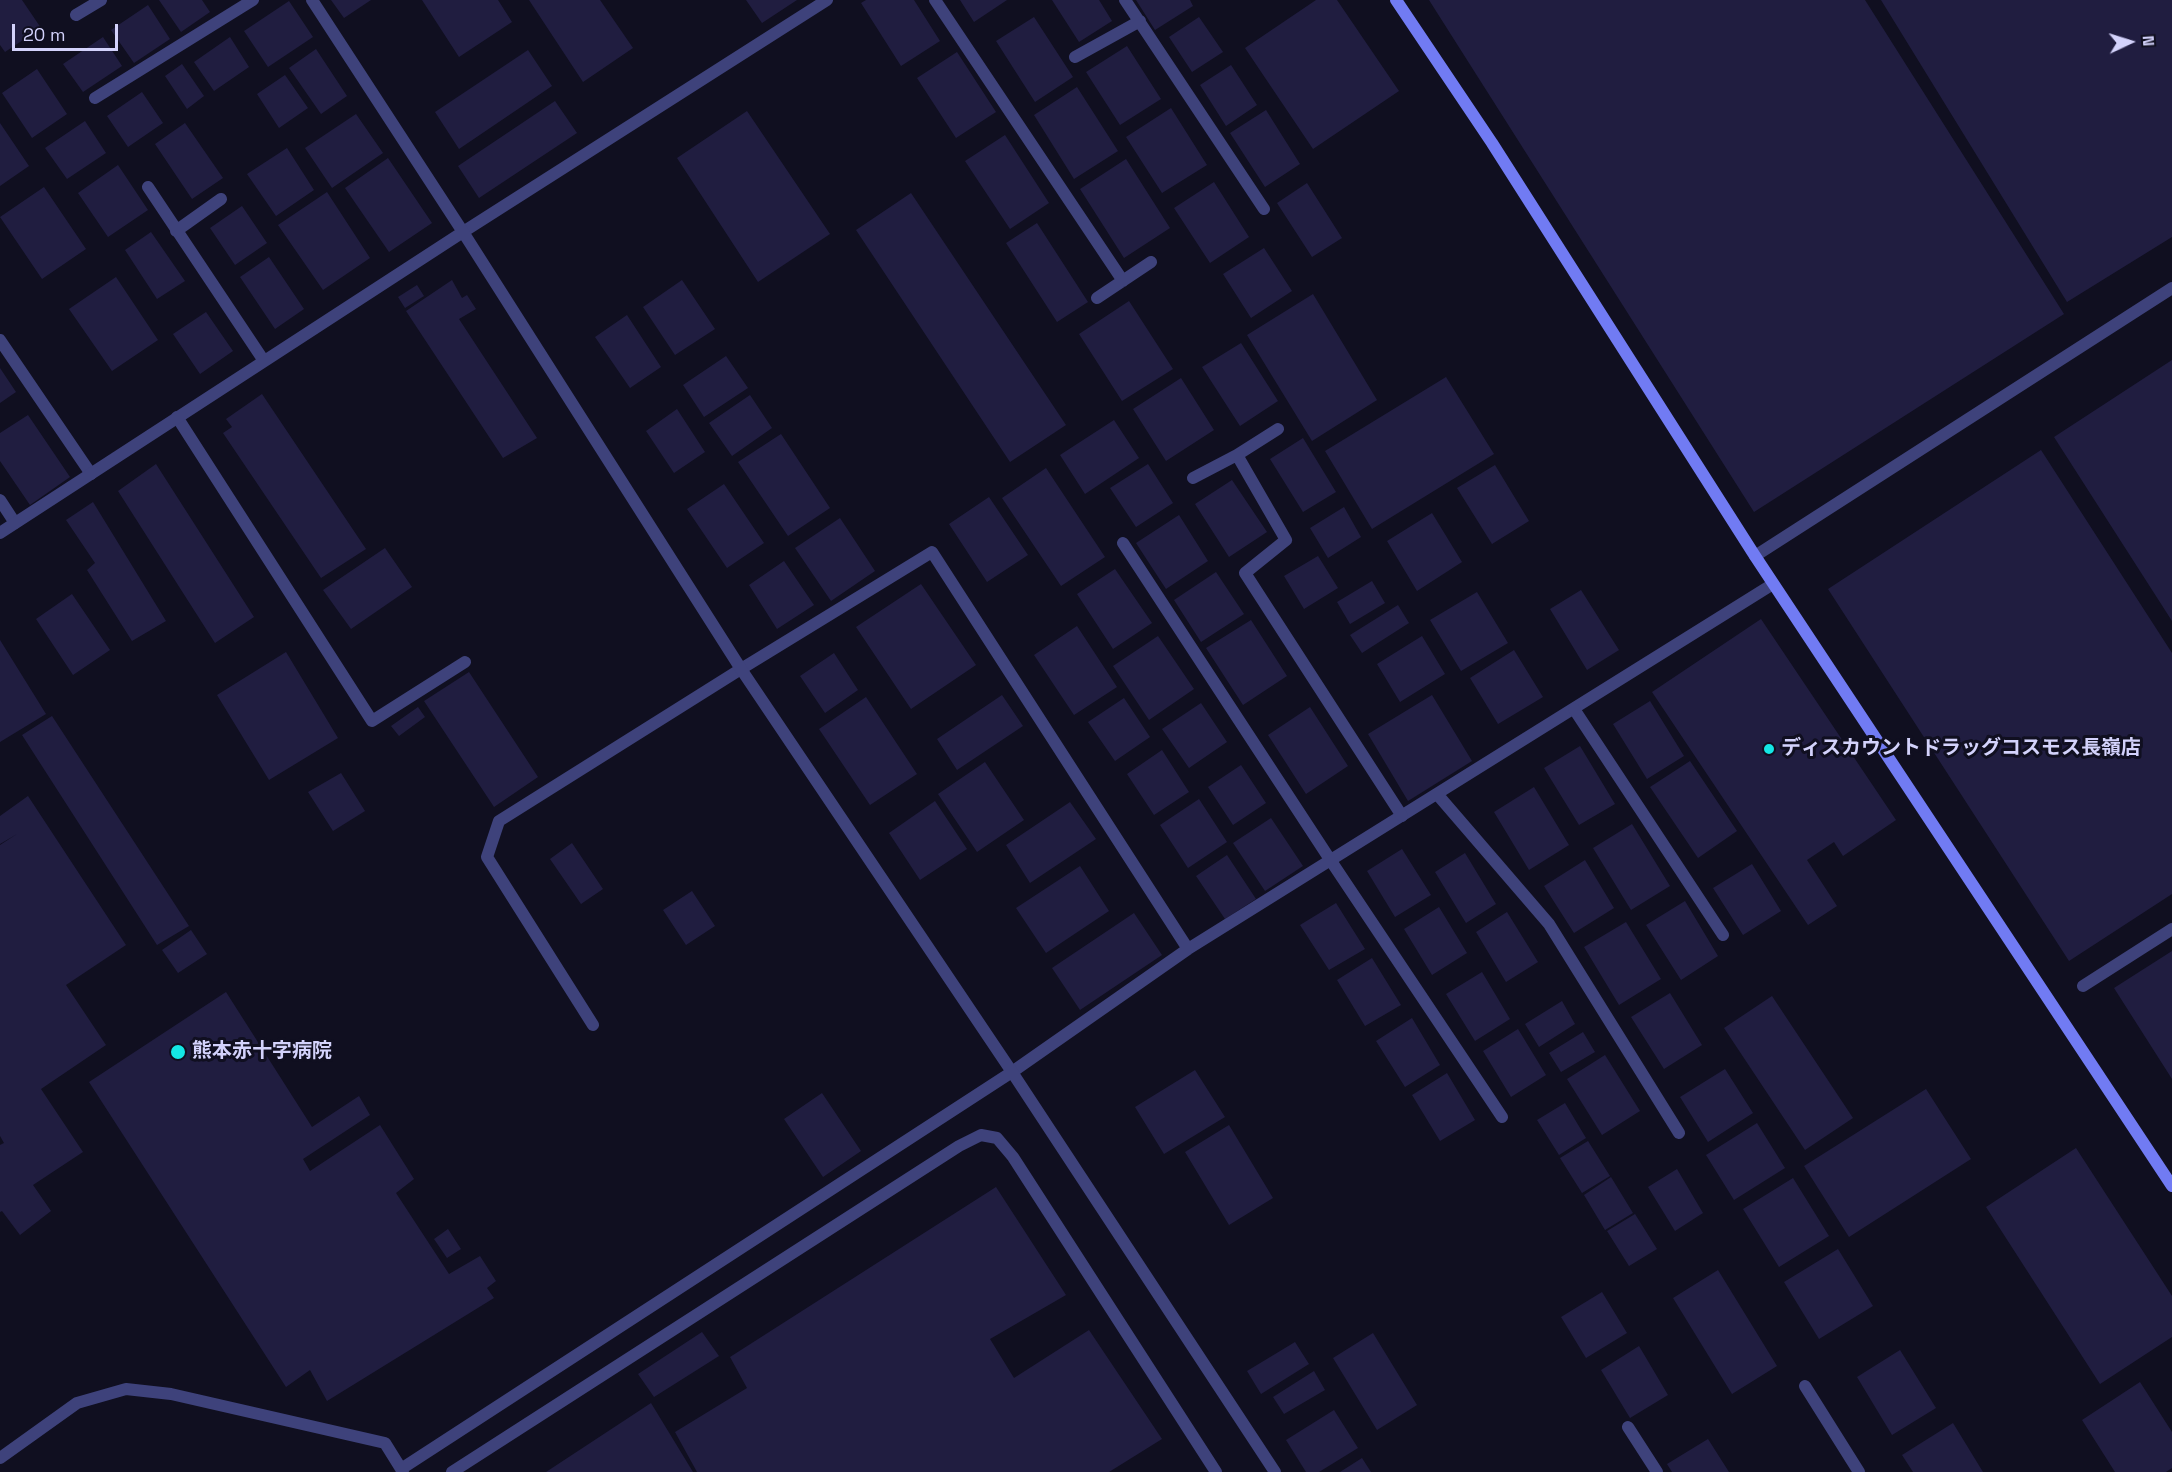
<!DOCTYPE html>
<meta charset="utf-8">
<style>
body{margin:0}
#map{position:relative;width:2172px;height:1472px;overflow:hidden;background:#100f20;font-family:"Space Grotesk",sans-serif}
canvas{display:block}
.north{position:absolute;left:2100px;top:12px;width:60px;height:60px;-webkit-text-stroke:4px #100f20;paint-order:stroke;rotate:86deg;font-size:16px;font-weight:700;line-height:24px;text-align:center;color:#d3d2fb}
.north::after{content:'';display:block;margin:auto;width:21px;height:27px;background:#d3d2fb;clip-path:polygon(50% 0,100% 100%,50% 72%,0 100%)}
.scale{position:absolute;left:12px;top:24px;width:106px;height:27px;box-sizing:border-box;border:3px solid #d3d2fb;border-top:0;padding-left:8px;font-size:18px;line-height:21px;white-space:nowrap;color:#d3d2fb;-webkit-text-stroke:4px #100f20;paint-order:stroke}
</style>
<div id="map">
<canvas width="2172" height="1472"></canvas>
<div class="north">N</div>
<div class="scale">20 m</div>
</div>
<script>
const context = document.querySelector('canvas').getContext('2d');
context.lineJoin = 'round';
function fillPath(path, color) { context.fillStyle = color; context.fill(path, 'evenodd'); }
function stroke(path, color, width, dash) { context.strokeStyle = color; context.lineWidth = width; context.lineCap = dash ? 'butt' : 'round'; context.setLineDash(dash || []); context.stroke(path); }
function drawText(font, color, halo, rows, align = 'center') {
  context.font = font + ' "Space Grotesk","Noto Sans JP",sans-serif'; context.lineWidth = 6; context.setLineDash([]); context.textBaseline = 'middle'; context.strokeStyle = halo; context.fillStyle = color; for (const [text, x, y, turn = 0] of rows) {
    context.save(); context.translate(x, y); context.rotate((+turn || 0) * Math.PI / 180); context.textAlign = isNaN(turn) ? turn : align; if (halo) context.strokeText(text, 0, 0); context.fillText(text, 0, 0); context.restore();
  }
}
fillPath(new Path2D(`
 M0 0H22L41 28 5 52 0 45Z
 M159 0H202L210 12 181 32Z
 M331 0H371L344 18Z
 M422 0H498L512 22 459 57Z
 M529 0H600L633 48 583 82Z
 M746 0H797L762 23Z
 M866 0H914L940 41 901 66 861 3Z
 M960 0H1007L974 22Z
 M1052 0H1099L1112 21 1079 42Z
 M1136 0H1190L1193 6 1155 30Z
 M1316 0H1337L1399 91 1313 149 1245 48Z
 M1429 0H1865L2064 314 1754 512Z
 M1881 0H2172V237L2067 302Z
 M289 1 313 37 268 67 244 31Z
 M148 5 170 39 134 63 111 30Z
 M1034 17 1073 77 1035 102 996 41Z
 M1199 17 1223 52 1192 72 1169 37Z
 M103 37 122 66 83 92 63 64Z
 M230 37 249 67 214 91 194 62Z
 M1127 46 1161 99 1120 125 1086 72Z
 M316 49 347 96 321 114 289 68Z
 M528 50 552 86 459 149 435 112Z
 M957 52 996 112 956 138 917 78Z
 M182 64 204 96 187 109 165 76Z
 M1231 65 1257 105 1226 126 1200 85Z
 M37 69 67 114 32 138 2 93Z
 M285 75 308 108 279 128 257 94Z
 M1077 87 1118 151 1074 179 1034 115Z
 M142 92 163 123 128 147 107 116Z
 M555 101 577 133 479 198 458 166Z
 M1171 108 1207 165 1162 193 1126 137Z
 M1266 110 1300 164 1265 187 1230 133Z
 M747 111 830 234 758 282 677 158Z
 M356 114 383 153 332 188 305 148Z
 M85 121 106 153 67 179 45 148Z
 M0 123 29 166 0 186Z
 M185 123 223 178 192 199 155 144Z
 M1005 135 1049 203 1010 229 965 161Z
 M287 148 314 190 276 216 247 174Z
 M388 158 432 223 389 252 345 188Z
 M1126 159 1170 228 1124 258 1080 189Z
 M118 165 148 210 108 237 78 193Z
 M1214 182 1249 237 1210 263 1174 208Z
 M1307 183 1342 238 1312 257 1277 203Z
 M44 187 86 249 42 279 0 217Z
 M327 192 370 258 323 290 278 225Z
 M911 193 1066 425 1010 462 856 230Z
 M242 206 267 243 235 265 210 228Z
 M1037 223 1088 302 1057 322 1006 243Z
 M151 232 185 281 157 299 125 250Z
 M1264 248 1292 291 1251 318 1223 274Z
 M269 257 304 309 275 329 240 277Z
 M116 277 158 340 112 371 69 309Z
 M452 280 462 298 467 295 476 309 459 319 537 438 503 458 406 311Z
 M682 280 715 329 675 355 643 307Z
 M417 285 424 296 405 308 398 297Z
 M1313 294 1377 400 1312 441 1247 335Z
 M1129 301 1173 369 1122 401 1079 334Z
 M206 312 233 351 200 374 173 334Z
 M627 315 661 367 630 388 595 337Z
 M1241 343 1278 401 1240 426 1202 367Z
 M726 356 748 388 704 417 683 385Z
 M2172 360V621L2054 437Z
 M0 368 16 392 0 403Z
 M1446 377 1494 454 1372 529 1325 451Z
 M1181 378 1214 430 1166 461 1133 409Z
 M262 394 366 549 321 578 223 433 232 427 226 419Z
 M750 395 772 428 732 456 709 423Z
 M677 409 705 452 674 473 646 431Z
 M28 415 70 477 30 505 0 461V433Z
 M1114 420 1139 458 1085 494 1060 455Z
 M781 434 830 508 788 536 738 462Z
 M1303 438 1336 492 1303 512 1270 459Z
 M2041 450 2172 653V894L2069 961 1828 589Z
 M156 464 254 617 215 643 118 491Z
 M1148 464 1173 503 1136 527 1110 488Z
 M1495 465 1529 521 1492 544 1457 488Z
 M1046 468 1105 557 1061 586 1002 498Z
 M1232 480 1267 532 1229 557 1195 504Z
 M724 484 764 543 727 568 687 509Z
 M989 497 1028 555 987 582 949 524Z
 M93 502 166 621 132 641 87 570 95 563 66 520Z
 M1344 507 1361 537 1328 558 1310 528Z
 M1432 513 1462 562 1417 591 1387 541Z
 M1179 515 1208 561 1166 589 1136 543Z
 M840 518 875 571 831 601 795 548Z
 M385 548 412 587 351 629 323 590Z
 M1318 556 1338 588 1304 609 1284 576Z
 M784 561 814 605 777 629 749 585Z
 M1115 569 1152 623 1113 649 1077 594Z
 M1216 572 1244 614 1201 642 1174 600Z
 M1372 581 1385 603 1350 624 1337 602Z
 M921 584 976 665 911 709 856 627Z
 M1581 590 1619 650 1587 670 1550 609Z
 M1477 592 1508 643 1461 671 1430 620Z
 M72 594 110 650 73 675 36 619Z
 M1398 605 1409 623 1362 653 1350 635Z
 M1761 619 1896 820 1843 856 1834 842 1807 860 1837 906 1808 925 1652 692Z
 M1251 620 1287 676 1243 705 1206 648Z
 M1077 626 1117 687 1074 715 1034 655Z
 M1158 636 1194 689 1149 720 1113 666Z
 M1422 636 1445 674 1400 702 1377 664Z
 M0 640 46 714 0 742Z
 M1514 650 1543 697 1498 724 1470 678Z
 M286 652 338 738 269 780 217 695Z
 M834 653 858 690 825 713 800 676Z
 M469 672 538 777 494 807 424 701Z
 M1002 695 1023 726 957 770 937 739Z
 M1432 695 1472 761 1408 801 1368 734Z
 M866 697 917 774 870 805 819 729Z
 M1124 698 1150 737 1115 761 1088 722Z
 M1650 701 1684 756 1647 779 1613 724Z
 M1201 703 1227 742 1189 768 1162 729Z
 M418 707 425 717 399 736 391 726Z
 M1310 707 1348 766 1306 794 1268 735Z
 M52 716 189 926 157 945 22 735Z
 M1580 746 1615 804 1579 825 1544 768Z
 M1162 750 1189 792 1154 815 1127 774Z
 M1690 761 1737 831 1698 858 1650 787Z
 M985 762 1024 820 977 852 938 794Z
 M1241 765 1266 803 1233 825 1208 787Z
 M341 773 365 811 333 831 308 792Z
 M1534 787 1569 845 1529 870 1494 812Z
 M28 796 126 945 66 985 106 1045 41 1089 83 1152 33 1185 51 1211 20 1235 2 1211 0 1212V1145L4 1143 0 1136V845L17 834 0 844V816Z
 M1199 799 1227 842 1188 868 1160 825Z
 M935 801 967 849 920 880 889 833Z
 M1070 802 1096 839 1030 883 1006 845Z
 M1271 818 1303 866 1265 891 1233 843Z
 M1632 824 1670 886 1631 910 1593 848Z
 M572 843 603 889 581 904 550 859Z
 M1402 849 1431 895 1395 917 1367 871Z
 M1465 853 1496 904 1466 923 1435 872Z
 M1227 855 1256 899 1225 919 1196 876Z
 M1585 860 1614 908 1574 933 1544 886Z
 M1752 864 1781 911 1743 935 1713 888Z
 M1080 866 1109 911 1046 953 1016 908Z
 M692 891 715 926 686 945 663 910Z
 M1685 901 1718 956 1681 980 1646 925Z
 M1336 903 1365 949 1329 970 1300 925Z
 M1439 907 1467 953 1432 975 1404 929Z
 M1507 912 1538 962 1506 982 1476 932Z
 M1134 913 1162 955 1080 1010 1052 968Z
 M1626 922 1661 979 1619 1005 1584 947Z
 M191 930 207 954 178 973 162 950Z
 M2172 951V1079L2114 988Z
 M1372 958 1401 1005 1365 1026 1337 980Z
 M1482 972 1510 1019 1475 1041 1446 994Z
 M226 992 312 1127 359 1096 370 1115 303 1159 310 1171 380 1125 414 1179 396 1193 449 1274 480 1256 496 1281 487 1288 494 1298 327 1401 310 1370 286 1387 89 1082Z
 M1670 993 1702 1045 1664 1069 1631 1017Z
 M1772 996 1853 1118 1805 1150 1724 1028Z
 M1562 1001 1575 1024 1539 1047 1525 1024Z
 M1412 1018 1440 1065 1405 1087 1376 1041Z
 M1518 1029 1546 1075 1511 1097 1483 1051Z
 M1583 1032 1595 1052 1561 1072 1549 1053Z
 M1605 1055 1640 1111 1602 1135 1567 1079Z
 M1725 1069 1753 1113 1708 1142 1680 1097Z
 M1195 1070 1225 1117 1164 1154 1135 1107Z
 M1447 1073 1475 1120 1440 1141 1412 1095Z
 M1926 1089 1971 1159 1849 1237 1804 1166Z
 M822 1093 861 1151 823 1177 784 1119Z
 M1565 1103 1586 1138 1559 1155 1537 1120Z
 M1757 1123 1785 1168 1734 1200 1706 1155Z
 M1229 1125 1273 1198 1229 1225 1185 1152Z
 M1588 1141 1610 1176 1582 1193 1560 1158Z
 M2076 1148 2172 1296V1337L2100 1384 1986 1207Z
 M1677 1169 1703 1213 1675 1231 1648 1187Z
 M1611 1177 1633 1213 1605 1230 1584 1195Z
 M1793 1178 1829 1236 1779 1267 1743 1209Z
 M996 1187 1066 1295 990 1339 1014 1378 1089 1330 1162 1439 1109 1472H697L675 1432 747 1388 730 1357Z
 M1635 1214 1657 1249 1629 1266 1607 1231Z
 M448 1229 461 1249 447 1258 434 1239Z
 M1838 1249 1873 1306 1819 1339 1784 1282Z
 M1718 1270 1777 1366 1732 1394 1673 1298Z
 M1602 1292 1627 1333 1586 1358 1561 1317Z
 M702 1332 719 1356 654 1397 638 1374Z
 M1373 1333 1417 1405 1377 1430 1333 1358Z
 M1295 1342 1309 1364 1261 1394 1247 1371Z
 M1639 1346 1668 1395 1630 1418 1601 1370Z
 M1900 1350 1936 1408 1892 1435 1857 1377Z
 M1314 1371 1325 1390 1284 1414 1273 1397Z
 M2140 1382 2172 1432V1468L2166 1472H2115L2082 1420Z
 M651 1403 693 1472H546Z
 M1334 1410 1358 1448 1319 1472H1306L1286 1440Z
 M1953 1423 1983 1472H1913L1902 1455Z
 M1708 1439 1729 1472H1672L1667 1464Z
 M1362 1458 1371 1472H1340Z`), '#201d40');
stroke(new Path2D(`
 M463 232 827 0
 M0 340 91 474
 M177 417 372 721 465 662
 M0 500 15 523
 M1123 543 1331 861 1502 1117
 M1755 556 2172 288
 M1437 794 1549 924 1679 1133
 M2083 986 2172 929
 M593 1025 487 857 499 821 741 669 932 552 1188 949
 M1012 1072 1188 949 1773 584
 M1805 1386 1859 1472
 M1628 1427 1657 1472
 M452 1472 959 1146 981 1135 997 1138 1013 1157 1216 1472`), '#3e427b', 12);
stroke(new Path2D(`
 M312 0 463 232 741 669 1012 1072 1275 1472
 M935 0 1123 281
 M1125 0 1264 209
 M76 15 101 0
 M1075 57 1140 21
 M95 98 253 0
 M148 187 264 361
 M176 231 221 199
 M1097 298 1151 262
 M1278 429 1237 455 1286 540 1245 573 1402 816
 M1193 478 1237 455
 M0 533 463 232
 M1574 709 1723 935
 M0 1458 77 1403 126 1389 171 1394 385 1443 403 1472
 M401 1469 1012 1072`), '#3e427b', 12);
stroke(new Path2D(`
 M1396 0 1492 143 1755 556 2172 1186`), '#717bf3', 12);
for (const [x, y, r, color] of [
 [1769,749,6,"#14e6e5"],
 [178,1052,8,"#14e6e5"]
]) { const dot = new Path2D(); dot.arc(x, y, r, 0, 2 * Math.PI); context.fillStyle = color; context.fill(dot); stroke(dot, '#100f20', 2); }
drawText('bold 20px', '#d3d2fb', '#100f20', [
 ["ディスカウントドラッグコスモス長嶺店",1781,749],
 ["熊本赤十字病院",192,1052]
], 'left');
</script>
